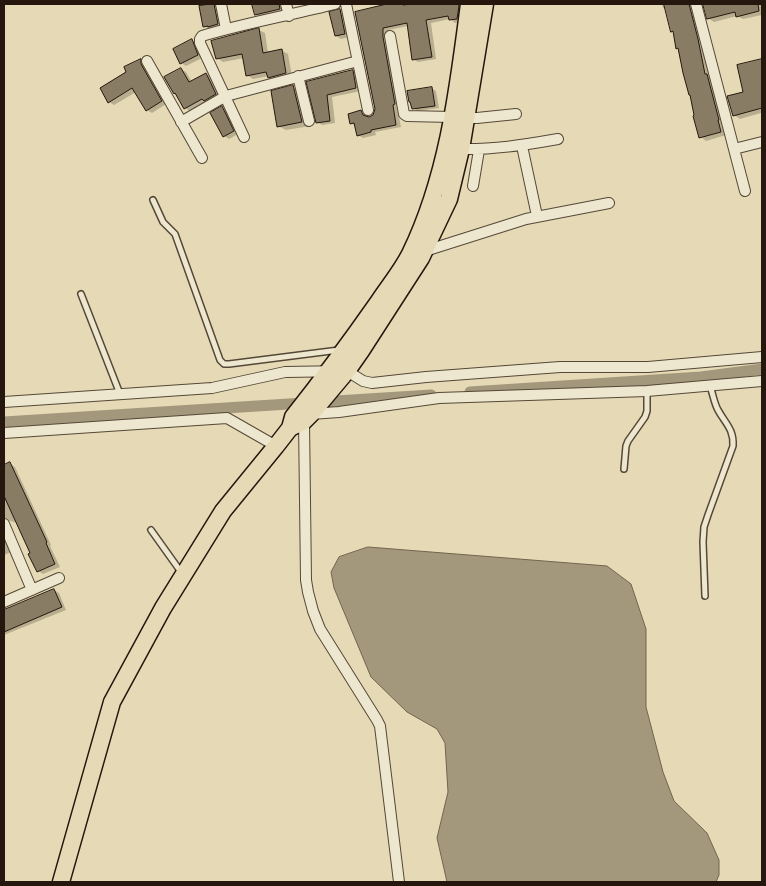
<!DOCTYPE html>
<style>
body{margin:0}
#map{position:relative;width:766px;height:886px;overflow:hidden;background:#e5dab5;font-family:"IM FELL Great Primer",serif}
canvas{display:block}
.frame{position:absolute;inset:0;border:5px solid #25170e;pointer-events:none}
</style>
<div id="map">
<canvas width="766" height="886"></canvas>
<div class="frame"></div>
</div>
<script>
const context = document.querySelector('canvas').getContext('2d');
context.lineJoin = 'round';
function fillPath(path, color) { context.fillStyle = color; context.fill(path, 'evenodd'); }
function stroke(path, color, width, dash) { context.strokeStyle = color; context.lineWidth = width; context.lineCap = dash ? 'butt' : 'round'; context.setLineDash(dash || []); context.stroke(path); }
const water = new Path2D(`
 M368 547 607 566 631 584 646 629V707L663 772 674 801 707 833 719 860V875L716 882H447L437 838 448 792 445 743 437 729 407 712 371 677 334 588 331 572 339 557Z`);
fillPath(water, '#a4987c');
stroke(water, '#716450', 1);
fillPath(new Path2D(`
 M198 4H220L223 27 209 29 204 26 200 4Z
 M253 4H281L283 13 262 18 256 14Z
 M394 4H405L407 6 417 4H462V21L455 23 450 19 431 23 436 59 418 62 413 59 408 26 388 30V41L400 107H397L401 127 375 132 376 135 363 138 358 135 356 126 351 123 361 112 366 115 368 118 373 116 376 112 356 13Z
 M662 4H696L709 76 712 78 726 135 706 141 701 137 679 49 677 48 674 33 672 31 667 10 663 8Z
 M704 4H762V15L743 19 737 16 714 22 708 18Z
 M340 10 345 13 350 37 341 39 336 36Z
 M259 30 265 33 268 53 281 50 288 54 292 76 275 81 269 76 253 79 247 75 244 58 223 62 217 58Z
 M192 41 197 43 202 58 186 66 181 63Z
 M762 60V120L761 113 740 119 734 115 745 92 738 66Z
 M140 61 145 63 166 104 152 113 147 110 136 92 114 105 109 102 128 73Z
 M181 69 186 72 192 82 206 74 212 77 221 97 208 102 190 111 185 108 178 95 174 93Z
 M352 71 358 74 361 91 332 97 335 123 322 125 317 122 308 83Z
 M293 87 301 91 310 126 286 130 278 126Z
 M431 88 436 91 439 108 418 111 413 108Z
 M222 108 227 111 238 134 229 139 224 136Z
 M10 464 15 467 51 545 50 546 60 567 43 574 38 571 31 554 17 523 7 520 4 523V467Z
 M4 533 11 552 4 555Z
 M54 590 59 593 66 610 4 635V610Z`), '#0003');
stroke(new Path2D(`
 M470 392 701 377 762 369
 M4 422 431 395`), '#a4987c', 11);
const building = new Path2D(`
 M214 4 218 24 208 27V26L203 27 199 6Z
 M252 4H279L280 9 255 15Z
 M387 4H402L403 5 412 4H458L459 6 457 19 449 20 448 16 426 20 432 57 412 60 407 23 383 28V37L395 104 393 105 396 125 371 130V132L357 136 354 123 350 124 348 114 361 110 363 115 369 117 373 115 375 109 355 12Z
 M664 4H689L698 39 705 74H707L719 120H718L721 132 699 138 693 116 694 115 690 95H689L683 73 678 48 676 49 673 31 671 32Z
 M703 4H758L759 11 736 17 735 12 707 19Z
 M340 9 345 34 335 36 329 12Z
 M259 28 263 53 282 49 286 73 268 78 266 72 246 76 242 54 216 59 211 41Z
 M192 39 198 55 180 64 173 49Z
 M141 59V64L162 101 146 111 132 88 108 103 100 88 126 72 124 67Z
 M762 59V108L733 116 727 96 743 92 737 65Z
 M181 68 189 82 206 73 216 94 204 101 202 99 184 109 175 93 174 94 164 77Z
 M353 70 356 88 327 95 330 121 316 123 306 82Z
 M293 85 302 122 277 127 271 91Z
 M432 87 435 106 412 109 410 102H409L407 91Z
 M222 106 234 131 223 137 210 113Z
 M10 462 47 542 46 543 55 564 37 572 28 554 30 553 4 496V465Z
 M54 589 62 607 4 632V610Z`);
fillPath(building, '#897c65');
stroke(building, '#25170e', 1);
const service = new Path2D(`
 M153 200 163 222 175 234 220 360 224 364H229L339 350
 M81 294 120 394
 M624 469 626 446 628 441 645 417 647 411V391
 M151 530 181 572
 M705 596 703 542 704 527 708 515 733 446C734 429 725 423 718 410 714 403 713 394 710 386`);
const minor = new Path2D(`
 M221 4 226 29
 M286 4 289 16
 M346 4 368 110
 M696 4 745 191
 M390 36 404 114 407 116 452 117
 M147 61 202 158
 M298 76 309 121
 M467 115 473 118H477L516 114
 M181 122 226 96 358 61
 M244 137 200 43V39L202 36C246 23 291 15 335 4
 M522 146 537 216
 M458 149C492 150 524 145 558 139
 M734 149 762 142
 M473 186 479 150
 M425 251 526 219 609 203
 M4 402 212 388 285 372 347 371 363 381 372 383 426 377 560 367H648L762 357
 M311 414 339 412 439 398 647 391 762 381
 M304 421 306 580 308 592 313 611 320 629 377 720 380 726 399 882
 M4 433 227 418 276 446
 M4 524 32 590
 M4 602 59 578`);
const primary = new Path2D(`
 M290 428 304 421 311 414 347 371 361 351 421 258 449 199 461 149 485 4
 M61 882 112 702 163 608 223 511 276 446 290 428 293 417C323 379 351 341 379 301 389 286 402 270 410 254 448 176 458 89 469 4`);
stroke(service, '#554838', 8);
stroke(minor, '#554838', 12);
stroke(primary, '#25170e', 19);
stroke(service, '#eee7cf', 5);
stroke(minor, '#eee7cf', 10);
stroke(primary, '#e5dab5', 16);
</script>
